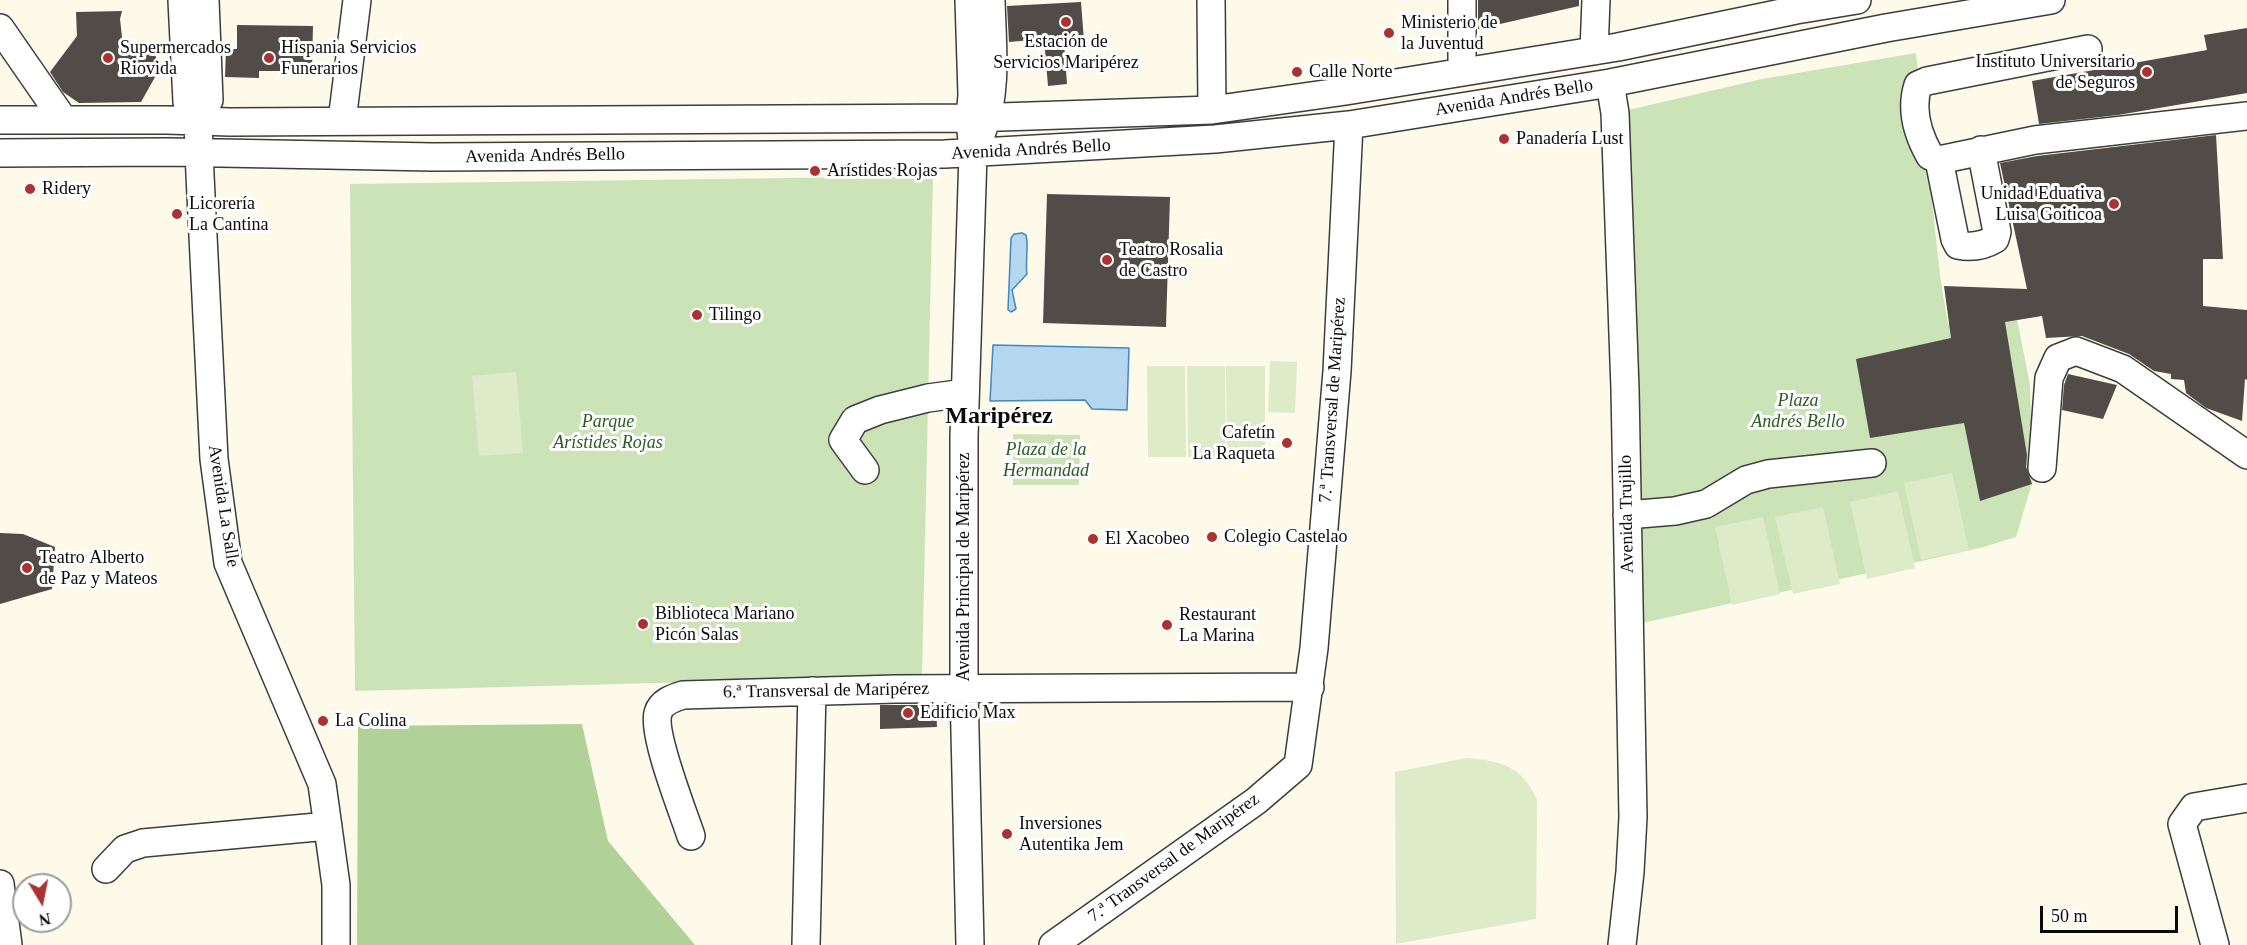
<!DOCTYPE html>
<meta charset="utf-8">
<style>
body{margin:0}
#map{position:relative;width:2247px;height:945px;overflow:hidden;background:#fdfaea;font-family:"Times New Roman",serif}
canvas{display:block}
.north{position:absolute;left:12px;top:873px;width:60px;height:60px;box-sizing:border-box;background:#fff;border:2px solid #9d9d9d;border-radius:50%;rotate:170deg;font-size:16px;font-weight:700;line-height:24px;text-align:center;color:#0a0a0a}
.north::after{content:'';display:block;margin:auto;width:21px;height:27px;background:#ab3232;clip-path:polygon(50% 0,100% 100%,50% 72%,0 100%)}
.scale{position:absolute;left:2040px;top:906px;width:138px;height:27px;box-sizing:border-box;border:3px solid #0a0a0a;border-top:0;padding-left:8px;font-size:18px;line-height:21px;white-space:nowrap;color:#0a0a0a;-webkit-text-stroke:4px #fff;paint-order:stroke}
</style>
<div id="map">
<canvas width="2247" height="945"></canvas>
<div class="north">N</div>
<div class="scale">50 m</div>
</div>
<script>
const context = document.querySelector('canvas').getContext('2d');
context.lineJoin = 'round';
function fillPath(path, color) { context.fillStyle = color; context.fill(path, 'evenodd'); }
function stroke(path, color, width, dash) { context.strokeStyle = color; context.lineWidth = width; context.lineCap = dash ? 'butt' : 'round'; context.setLineDash(dash || []); context.stroke(path); }
function drawText(font, color, halo, rows, align = 'center') {
  context.font = font + ' "Times New Roman",serif'; context.lineWidth = 6; context.setLineDash([]); context.textBaseline = 'middle'; context.strokeStyle = halo; context.fillStyle = color; for (const [text, x, y, turn = 0] of rows) {
    context.save(); context.translate(x, y); context.rotate((+turn || 0) * Math.PI / 180); context.textAlign = isNaN(turn) ? turn : align; if (halo) context.strokeText(text, 0, 0); context.fillText(text, 0, 0); context.restore();
  }
}
fillPath(new Path2D(`
 M1916 53 1940 276 1948 324 2016 314 2030 385 2033 480 2016 537 1980 548 1629 626 1615 113 1762 79Z
 M933 176 922 676 355 691 350 184Z
 M1013 434 1080 435 1079 485H1013Z`), '#cce3b8');
fillPath(new Path2D(`
 M582 724 608 841 695 945H357L358 726Z`), '#b0d299');
fillPath(new Path2D(`
 M1270 361 1297 362 1295 413 1268 412Z
 M1147 366H1185L1186 457H1148Z
 M1187 366H1225L1226 457H1188Z
 M1226 366H1265V456L1227 457Z
 M516 372 523 453 479 456 472 376Z
 M1952 473 1969 550 1921 560 1904 483Z
 M1898 491 1915 568 1867 579 1850 502Z
 M1823 507 1840 584 1793 594 1775 517Z
 M1763 517 1780 594 1732 605 1715 527Z
 M1467 758C1502 761 1521 766 1537 799L1536 919 1396 944 1395 772Z`), '#ddebc8');
const water = new Path2D(`
 M1022 233 1026 235C1029 246 1025 261 1027 274L1012 290 1016 309 1011 312 1008 310 1011 238 1014 234Z
 M993 345 1129 348 1127 410 1092 409 1085 400 990 401Z`);
fillPath(water, '#b4d6ef');
stroke(water, '#4387be', 1.5);
fillPath(new Path2D(`
 M1478 0H1579V6L1478 29Z
 M1081 2 1084 41 1064 42 1067 84 1048 86 1044 39 1009 42 1007 6Z
 M122 11 120 19 123 46 153 45 159 70 141 102 79 103 63 92 50 72 77 36 76 12Z
 M237 25 313 26 312 68 298 67V71H259V78L225 77 226 49H237Z
 M2247 28V93L2118 115 2039 124 2032 81 2207 50 2204 35Z
 M2216 135 2223 259H2203V306L2247 310V380L2245 379 2242 421 2206 408 2186 393 2184 380 2171 379V374L2154 371 2129 354 2082 336 2046 338 2042 316 2005 322 2027 455 2026 467 2032 484 1980 501 1964 423 1870 438 1856 359 1951 338 1944 286 2027 289 2000 163 2037 156Z
 M1047 194 1170 197 1166 327 1043 323Z
 M2068 374 2117 385 2103 419 2062 410 2064 385Z
 M0 533 23 534 55 547 52 589 0 604Z
 M880 705H936L937 727 880 729Z`), '#524c48');
const minor = new Path2D(`
 M182 0 187 102 198 121
 M205 0 209 100 198 121 200 175 214 459 228 563 322 784 336 885V945
 M969 0 972 95 970 118 973 154 964 436V689L970 945
 M1211 0 1212 110
 M0 28 63 119
 M2088 49 1927 81 1918 85C1910 110 1918 135 1930 156L1939 160 2035 140 2247 116
 M1594 51 1596 0
 M1462 72V0
 M1610 83 1615 113 1625 389 1633 817 1630 872 1622 945
 M0 120H167L230 122 970 118 1212 110 1346 91 1618 47 1796 10 1857 0
 M342 121 357 0
 M982 132C998 92 992 43 991 0
 M0 153 168 152 433 157 945 154 1215 139 1349 125 1610 83 1886 28 2051 0
 M1939 160 1955 239 1958 245C1972 248 1983 246 1995 239L1997 232 1981 150
 M2042 468 2049 378 2058 358 2076 351 2123 369 2247 455
 M865 470 843 440 855 420 880 410 928 398 965 393
 M1627 515 1675 511 1706 504 1746 480 1768 474 1872 463
 M691 836C683 812 652 734 658 713 661 702 673 698 683 695L896 689 1310 687
 M106 869 125 849 143 843 328 826
 M0 884 8 945
 M806 945 812 691
 M1053 945 1256 801 1298 765 1314 648 1337 371 1349 125
 M2215 945 2182 824 2194 807 2247 798`);
stroke(minor, '#3d3d3d', 30);
stroke(minor, '#fff', 27);
for (const [x, y, r, color] of [
 [1066,22,6,"#ab3232"],
 [1389,33,6,"#ab3232"],
 [108,58,6,"#ab3232"],
 [269,58,6,"#ab3232"],
 [1297,72,6,"#ab3232"],
 [2147,72,6,"#ab3232"],
 [1504,139,6,"#ab3232"],
 [815,171,6,"#ab3232"],
 [30,189,6,"#ab3232"],
 [2114,204,6,"#ab3232"],
 [177,214,6,"#ab3232"],
 [1107,260,6,"#ab3232"],
 [697,315,6,"#ab3232"],
 [1287,443,6,"#ab3232"],
 [1212,537,6,"#ab3232"],
 [1093,539,6,"#ab3232"],
 [27,568,6,"#ab3232"],
 [643,624,6,"#ab3232"],
 [1167,625,6,"#ab3232"],
 [908,713,6,"#ab3232"],
 [323,721,6,"#ab3232"],
 [1007,834,6,"#ab3232"]
]) { const dot = new Path2D(); dot.arc(x, y, r, 0, 2 * Math.PI); context.fillStyle = color; context.fill(dot); stroke(dot, '#fff', 2); }
drawText('18px', '#0a0a0a', '#fff', [
 ["Ministerio de",1401,23],
 ["la Juventud",1401,44],
 ["Estación de",1066,42,"center"],
 ["Servicios Maripérez",1066,63,"center"],
 ["Supermercados",120,48],
 ["Riovida",120,69],
 ["Hispania Servicios",281,48],
 ["Funerarios",281,69],
 ["Instituto Universitario",2135,62,"right"],
 ["de Seguros",2135,83,"right"],
 ["Calle Norte",1309,72],
 ["Panadería Lust",1516,139],
 ["Arístides Rojas",827,171],
 ["Ridery",42,189],
 ["Unidad Eduativa",2102,194,"right"],
 ["Luisa Goiticoa",2102,215,"right"],
 ["Licorería",189,204],
 ["La Cantina",189,225],
 ["Teatro Rosalia",1119,250],
 ["de Castro",1119,271],
 ["Tilingo",709,315],
 ["Cafetín",1275,433,"right"],
 ["La Raqueta",1275,454,"right"],
 ["Colegio Castelao",1224,537],
 ["El Xacobeo",1105,539],
 ["Teatro Alberto",39,558],
 ["de Paz y Mateos",39,579],
 ["Biblioteca Mariano",655,614],
 ["Picón Salas",655,635],
 ["Restaurant",1179,615],
 ["La Marina",1179,636],
 ["Edificio Max",920,713],
 ["La Colina",335,721],
 ["Inversiones",1019,824],
 ["Autentika Jem",1019,845]
], 'left');
drawText('18px', '#0a0a0a', '#fff', [
 ["Avenida Andrés Bello",1514,98,-9],
 ["Avenida Andrés Bello",1031,150,-3],
 ["Avenida Andrés Bello",545,156,-1],
 ["7.ª Transversal de Maripérez",1333,400,-86],
 ["Avenida La Salle",223,506,81],
 ["Avenida Trujillo",1627,514,-91],
 ["Avenida Principal de Maripérez",964,567,-90],
 ["6.ª Transversal de Maripérez",826,691,-1],
 ["7.ª Transversal de Maripérez",1174,858,-36]
]);
drawText('italic 18px', '#2b5a22', '#fff', [
 ["Plaza",1798,401],
 ["Andrés Bello",1798,422],
 ["Parque",608,422],
 ["Arístides Rojas",608,443],
 ["Plaza de la",1046,450],
 ["Hermandad",1046,471]
]);
drawText('bold 24px', '#0a0a0a', '#fff', [
 ["Maripérez",999,417]
]);
</script>
